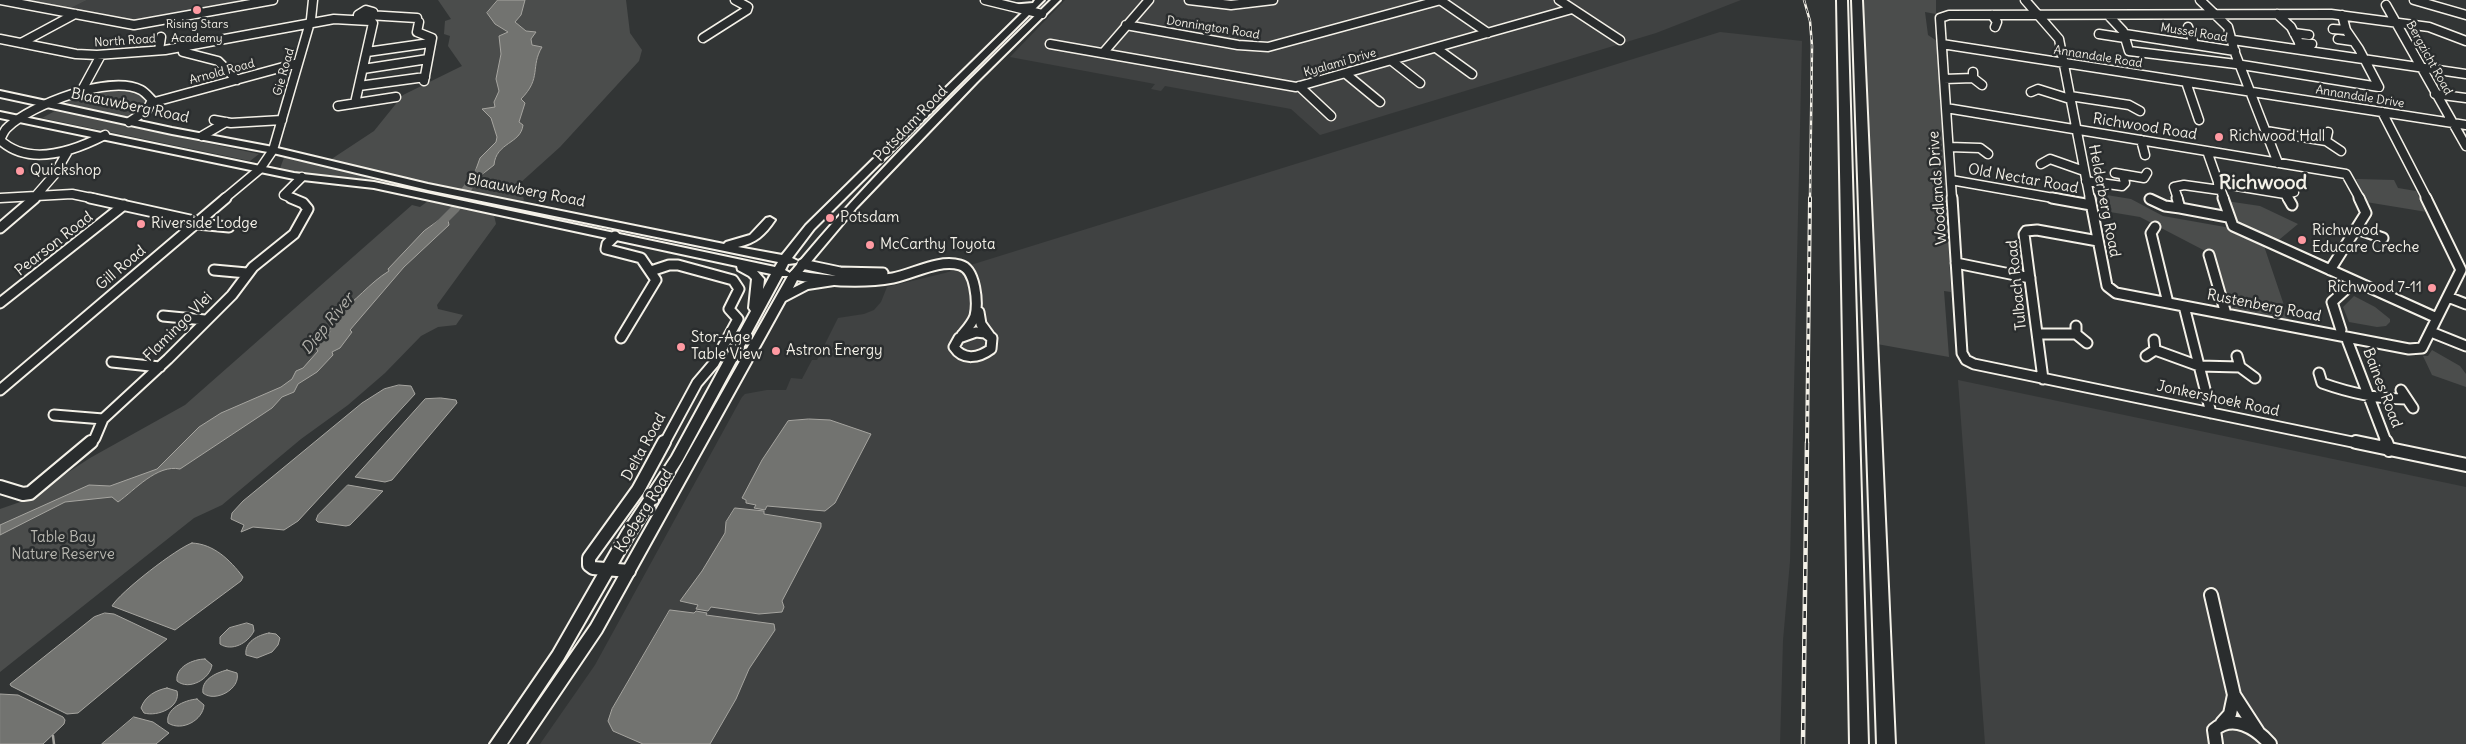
<!DOCTYPE html>
<style>
body{margin:0}
canvas{display:block;background:#323535}
</style>
<canvas width="2466" height="744"></canvas>
<script>
const context = document.querySelector('canvas').getContext('2d');
context.lineJoin = 'round';
function fillPath(path, color) { context.fillStyle = color; context.fill(path, 'evenodd'); }
function stroke(path, color, width, dash) { context.strokeStyle = color; context.lineWidth = width; context.lineCap = dash ? 'butt' : 'round'; context.setLineDash(dash || []); context.stroke(path); }
function drawText(font, color, halo, rows, align = 'center') {
  context.font = font + ' Delius,sans-serif'; context.lineWidth = 5; context.setLineDash([]); context.textBaseline = 'middle'; context.strokeStyle = halo; context.fillStyle = color; for (const [text, x, y, turn = 0] of rows) {
    context.save(); context.translate(x, y); context.rotate((+turn || 0) * Math.PI / 180); context.textAlign = isNaN(turn) ? turn : align; if (halo) context.strokeText(text, 0, 0); context.fillText(text, 0, 0); context.restore();
  }
}
fillPath(new Path2D(`
 M87 0H239L238 4 141 22 69 9Z
 M1065 0H1741L1656 33 1320 135 1291 109 1165 86 1161 91 1151 89 1155 84 1010 57Z
 M1720 32 1802 41 1790 561 1783 640 1780 744H540L595 665 742 397 745 394 767 390H786L791 378 802 379 812 360H817L838 318 864 314 874 310 881 302 887 287 945 273Z
 M1958 380 2466 487V744H1985Z`), '#404242');
fillPath(new Path2D(`
 M21 0H87L65 11 20 2Z
 M438 0H626L630 33 642 50 639 61 560 147 519 184 524 200 519 205 327 162 374 131 403 95 462 66 448 46 450 36 444 34 445 21 451 19Z
 M1862 0H1936V14L1925 12 1928 35 1937 41 1951 292 1944 291 1949 357 1877 344Z
 M126 88 144 95 148 101C144 110 136 116 125 117L65 103 71 100 67 98 92 89Z
 M55 111 259 154 250 161 42 118Z
 M285 155 406 183 400 190 279 171Z
 M2356 179 2394 180 2398 188 2416 191 2427 212 2366 202Z
 M2094 193 2131 199 2163 216 2225 227 2263 243 2290 323 2235 314 2228 309 2213 255 2140 217 2098 210Z
 M428 201 494 215 496 224 437 305 438 309 463 315 456 325 438 327 421 336 385 373 348 405 301 439 222 505 194 518 0 672V509L26 500 90 458 185 405 412 205 420 207Z
 M2226 201 2260 206 2298 224 2274 244 2239 228Z
 M2354 296 2375 307 2390 319V322L2386 326 2377 327 2349 322 2343 307Z
 M2432 350 2460 366 2466 374V387L2432 375 2423 356H2428Z`), '#4b4d4c');
const water = new Path2D(`
 M498 0H525L521 15 515 22 526 31 536 32 531 39 532 45 542 47C530 67 542 78 521 99L525 103 519 122 523 125C521 144 496 142 494 165L480 176 475 172 480 158 496 142 497 137 491 118 482 109 495 107 494 102 499 91 496 79 501 54 499 36 508 32 495 24 487 13Z
 M441 219 448 220 449 225 404 267 350 330 352 332 340 348 332 352 333 355 317 372 298 384 294 392 282 397 272 408 180 469C157 464 135 490 118 502L112 497 65 502 0 535V525L89 485 110 486 157 469 199 427 221 413 281 387 292 379 296 371 303 368 318 351 316 348 330 332 329 330 339 316 337 313C356 302 369 283 389 271L388 269 424 231Z
 M399 385 411 386 415 394 298 521 284 530 253 527 241 532 244 525 231 519 232 513 243 501 362 403 384 389Z
 M441 398 456 400 457 403 392 480 385 482 355 477 425 399Z
 M809 419 830 420 871 434 835 503 825 511 767 506 765 510 754 508 756 505 746 503V500L742 498 762 460 788 421Z
 M348 485 383 491 350 525 346 526 318 522 316 520 318 515Z
 M735 508 764 511V514L821 523V527L782 601 784 607 782 612 759 614 711 607 708 611 696 609 698 605 680 601 702 571 725 533 726 522Z
 M192 543C214 544 230 560 243 577L241 581 175 630 112 606C120 592 177 548 192 543Z
 M670 610 694 613 696 611 707 613 706 615 774 624 775 630 749 669 736 699 710 744H643L613 731 608 721 612 709Z
 M105 613 114 614 167 639 78 713 67 714 11 686 10 684 94 617Z
 M247 623 253 625 254 631C248 643 232 652 220 644V637L229 628Z
 M269 633 276 634 280 638 278 645 272 652 257 658 246 655C244 642 258 635 269 633Z
 M205 659 212 665C210 679 189 691 177 681 175 667 193 659 205 659Z
 M227 670 237 673C241 689 215 703 203 693 201 680 215 673 227 670Z
 M167 688 177 691C181 707 158 717 144 713L141 708C145 696 156 690 167 688Z
 M0 694 18 695 63 717 65 720 64 724 43 744H0Z
 M197 699 204 705C203 720 182 732 168 723 165 709 184 700 197 699Z
 M134 717 153 722 169 733 156 744H102Z`);
fillPath(water, '#727370');
stroke(water, '#a6a5a0', 1);
stroke(new Path2D(`
 M53 736 54 744`), '#a6a5a0', 2.5);
fillPath(new Path2D(`
 M487 159 492 162 472 189 459 211 438 232H430L428 230 451 207 462 188 483 160Z`), '#727370');
const minorFar2 = new Path2D(`
 M0 0 134 25 273 0
 M985 0 1042 14
 M1189 0 1231 5 1273 0
 M1440 0 1488 33
 M1559 0 1620 40
 M2025 0 2059 39 2090 199
 M2200 0 2228 27 2235 53 2278 163
 M2414 0 2466 15
 M2386 5 2466 146
 M366 10 373 12 365 16 358 15Z
 M2277 14 2291 27 2303 50
 M368 15 417 18
 M1992 15 1997 22 1995 27
 M2108 15 2123 31 2129 51 2236 64 2379 87 2359 49 2346 30 2342 15
 M419 22 417 32 432 38 424 81
 M1126 25 1238 45 1268 47 1441 0
 M2188 27 2194 44
 M2333 29 2346 30
 M2294 33 2309 35
 M2099 34 2125 38
 M2125 34 2235 51
 M703 38 747 10 748 7 735 0
 M0 39 76 54 97 55 165 50 334 19 370 21 373 23 355 103
 M2338 39 2352 41
 M2233 40 2466 74
 M21 43 75 14
 M2299 43 2312 44
 M1050 44 1296 87 1572 9
 M1942 44 2466 125
 M183 47V52L218 61 237 80
 M1436 48 1472 74
 M159 50 161 37
 M367 52 430 43
 M1103 53 1149 0
 M1392 61 1420 83
 M363 69 428 59
 M1346 74 1380 102
 M1973 78 1982 85
 M1944 79 1973 78V72
 M2186 82 2199 120
 M359 86 425 77
 M1299 86 1331 116
 M82 90 101 55
 M2031 92 2038 89 2070 99
 M2435 94 2466 98
 M2070 96 2129 105 2140 111
 M151 103 298 63
 M338 106 396 97
 M1946 108 2346 174 2360 199
 M2382 112 2427 199
 M214 120 231 123 282 120
 M2266 131 2326 141
 M2328 132 2326 141 2341 151
 M105 135C74 151 29 167 0 140 2 136 4 130 8 127 31 105 110 74 141 90 145 92 149 97 152 100L147 110 129 122
 M202 136 226 122
 M2141 140 2145 155
 M1949 147 1980 148 1988 154
 M2207 151 2224 199
 M2041 164 2050 159 2084 171
 M2115 173 2144 178 2147 173
 M1951 180 2059 199
 M2086 181 2122 186 2125 183 2123 175
 M2218 183 2285 194 2294 192
 M2285 194 2288 199
 M0 198 72 194 96 199
 M33 199 54 175 68 151
 M224 199 260 169 273 150 311 19 313 0
 M294 199 284 195 302 177
 M1952 199 1940 18 1949 15 2331 14 2429 27 2466 41
 M2178 199 2174 187 2184 185 2220 190`);
const minorFar1 = new Path2D(`
 M90 198 199 222
 M1952 198 1962 353 1966 360 1974 364 2362 444
 M2052 198 2091 205
 M2090 198 2107 286 2116 293 2409 349 2422 348 2461 270 2426 198
 M2177 198 2180 208 2228 217
 M2223 198 2233 226 2437 318
 M2288 198 2292 205
 M2150 199 2165 206 2180 208
 M197 224 229 227
 M2155 227 2151 233 2168 303
 M0 228 35 198
 M2357 229 2383 238
 M615 236 607 244 606 249 641 258 656 280 621 338
 M2209 255 2226 314
 M1956 263 2030 278
 M802 264 840 272 883 273
 M214 270 247 273
 M2330 270 2366 213 2359 198
 M651 271 669 265H678L733 280 739 289 729 309 738 319 714 363 697 383 664 444
 M794 275C826 281 860 284 893 278 914 274 938 259 960 265 976 269 978 303 975 316 972 324 967 329 962 335
 M2448 297 2466 304
 M0 303 124 205
 M2184 306 2211 413
 M979 312 981 324 989 335
 M163 316 205 320
 M2341 330 2332 302 2355 281
 M976 332 985 333 992 338 991 349C979 358 963 361 954 347L959 338Z
 M2431 332 2466 346
 M2038 334H2076V326
 M2076 334 2087 343
 M2346 337 2387 444
 M2155 350 2199 366 2240 367
 M2146 356 2155 350 2154 340
 M2237 356 2240 367 2255 378
 M112 362 160 367
 M2319 373 2322 383C2350 393 2376 399 2406 399
 M2043 379 2024 234 2026 231 2037 230 2098 241
 M0 390 226 198
 M2401 390 2413 408
 M54 415 103 419
 M90 444 95 438 103 419 168 359 232 295 253 267 294 234 308 209 303 203 291 198`);
const minor = new Path2D(`
 M2356 442 2466 465
 M2386 442 2389 450
 M0 487 23 494 30 493 91 442
 M629 571 593 568 589 565V558L638 490 664 442
 M2211 595 2234 695 2258 732
 M2222 723 2230 714 2234 695
 M2216 744 2214 730C2233 713 2256 728 2270 744`);
const major = new Path2D(`
 M1035 0H1044L814 229 792 258 798 261 796 263 788 264 785 270 790 273C870 176 961 88 1051 0H1060L977 82 857 207 799 276 793 288 805 282 834 277 840 281 834 285 808 289 785 301 601 633 526 744H509L591 625 788 276H782L682 461 633 538 563 660 507 744H490L553 652 623 530 672 456 751 311 749 308 752 279 749 276 738 270 737 266 374 188 294 179 0 118V112L294 173 374 182 775 267 778 262 428 190 273 153 172 134 0 97V91L172 128 273 147 428 184 724 244 726 242 750 235 766 218 770 217 775 220C765 235 756 243 738 247L782 255 806 225 1027 8 1010 9V5L1033 3ZM757 271 771 274 763 289 764 279Z`);
const highway = new Path2D(`
 M1837 0H1847L1868 744H1850Z
 M1852 0H1862L1895 744H1877Z`);
stroke(minorFar2, '#f4f1e8', 11);
stroke(minorFar1, '#f4f1e8', 13);
stroke(minor, '#f4f1e8', 16);
stroke(major, '#f4f1e8', 4);
stroke(highway, '#f4f1e8', 4);
stroke(minorFar2, '#2a2d2e', 8);
stroke(minorFar1, '#2a2d2e', 9);
stroke(minor, '#2a2d2e', 12);
fillPath(major, '#2a2d2e');
fillPath(highway, '#2a2d2e');
const railFar2 = new Path2D(`
 M1804 0 1810 21 1812 46 1810 199`);
const railFar1 = new Path2D(`
 M1807 444 1810 198`);
const rail = new Path2D(`
 M1803 744 1807 442`);
stroke(railFar2, '#f4f1e8', 2.5);
stroke(railFar1, '#f4f1e8', 4);
stroke(rail, '#f4f1e8', 4.5);
stroke(railFar2, '#2a2d2e', 1, [4.5]);
stroke(railFar1, '#2a2d2e', 2, [5.5]);
stroke(rail, '#2a2d2e', 2.5, [7]);
for (const [x, y, r, color] of [
 [197,10,5,"#ff9aa2"],
 [2219,137,5,"#ff9aa2"],
 [20,171,5,"#ff9aa2"],
 [830,218,5,"#ff9aa2"],
 [141,224,5,"#ff9aa2"],
 [2302,240,5,"#ff9aa2"],
 [870,245,5,"#ff9aa2"],
 [2432,288,5,"#ff9aa2"],
 [681,347,5,"#ff9aa2"],
 [776,351,5,"#ff9aa2"]
]) { const dot = new Path2D(); dot.arc(x, y, r, 0, 2 * Math.PI); context.fillStyle = color; context.fill(dot); stroke(dot, '#2a2d2e', 2); }
drawText('12px', '#f4f1e8', '#2a2d2e', [
 ["Rising Stars",197,25],
 ["Academy",197,39]
]);
drawText('12px', '#f4f1e8', '#2a2d2e', [
 ["Donnington Road",1213,28,9],
 ["Mussel Road",2194,33,9],
 ["North Road",125,41,-4],
 ["Annandale Road",2098,57,9],
 ["Bergzicht Road",2429,58,61],
 ["Kyalami Drive",1340,63,-16],
 ["Arnold Road",222,72,-15],
 ["Gie Road",284,72,-74],
 ["Annandale Drive",2360,97,9]
]);
drawText('15px', '#f4f1e8', '#2a2d2e', [
 ["Blaauwberg Road",130,106,12],
 ["Potsdam Road",911,124,-46],
 ["Richwood Road",2145,127,9],
 ["Old Nectar Road",2023,179,10],
 ["Woodlands Drive",1938,188,-94],
 ["Blaauwberg Road",526,191,11],
 ["Helderberg Road",2104,201,79],
 ["Pearson Road",54,244,-38],
 ["Gill Road",121,268,-40],
 ["Tulbach Road",2017,285,-96],
 ["Rustenberg Road",2264,306,11],
 ["Flamingo Vlei",178,327,-45],
 ["Baines Road",2382,388,69],
 ["Jonkershoek Road",2218,399,12],
 ["Delta Road",644,447,-61],
 ["Koeberg Road",644,511,-58]
]);
drawText('15px', '#f4f1e8', '#2a2d2e', [
 ["Richwood Hall",2229,137],
 ["Quickshop",30,171],
 ["Potsdam",840,218],
 ["Riverside Lodge",151,224],
 ["Richwood",2312,231],
 ["Educare Creche",2312,248],
 ["McCarthy Toyota",880,245],
 ["Richwood 7-11",2422,288,"right"],
 ["Stor-Age",691,338],
 ["Table View",691,355],
 ["Astron Energy",786,351]
], 'left');
drawText('15px', '#b9b8b1', '#2a2d2e', [
 ["Table Bay",63,538],
 ["Nature Reserve",63,555]
]);
drawText('italic 16px', '#b3b2ac', '#2a2d2e', [
 ["Diep River",328,324,-51]
]);
drawText('bold 20px', '#f4f1e8', '#2a2d2e', [
 ["Richwood",2263,183]
]);
</script>
